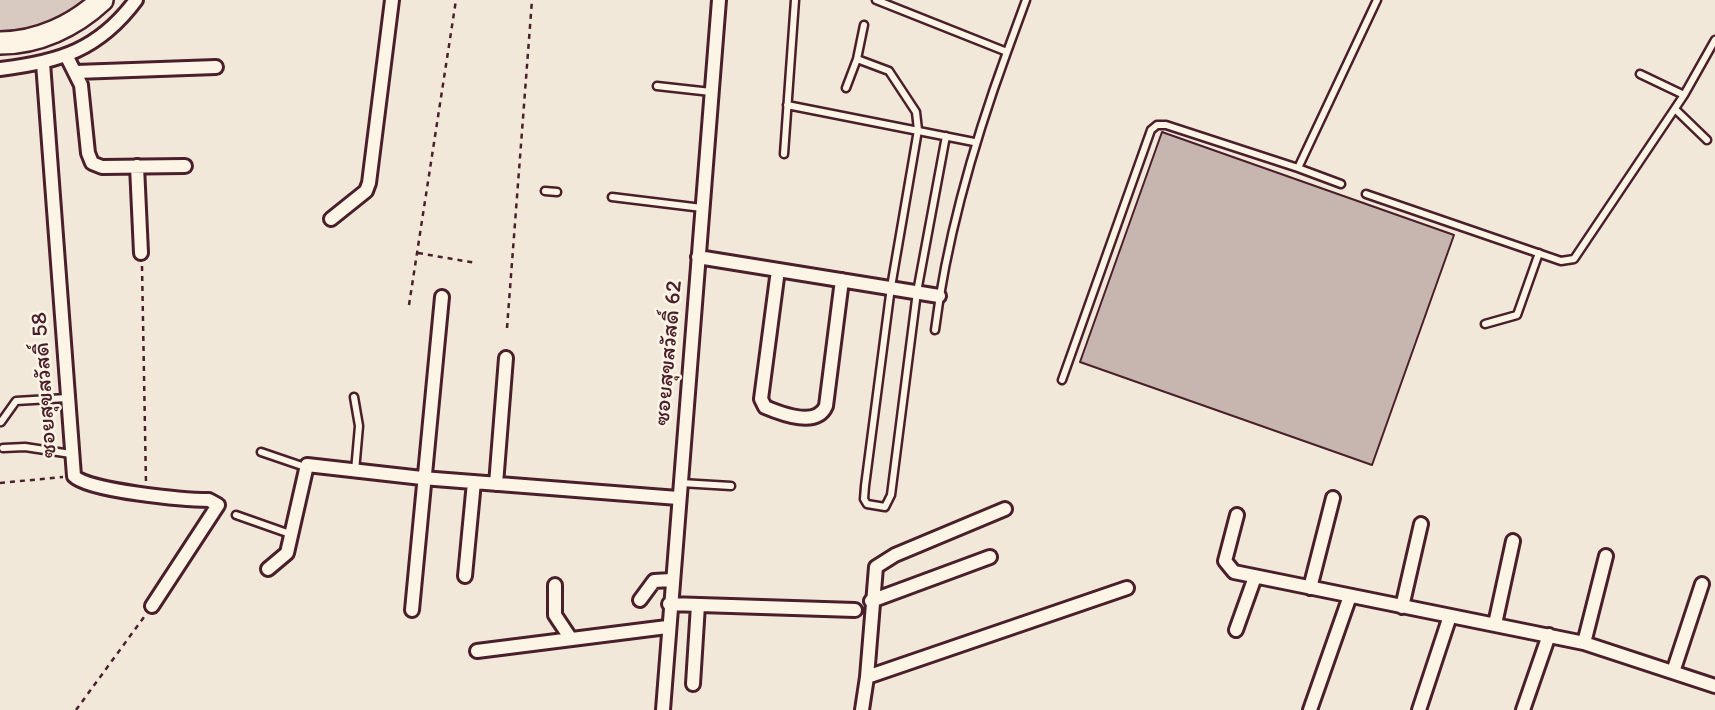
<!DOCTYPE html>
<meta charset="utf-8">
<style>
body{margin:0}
canvas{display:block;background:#f1e8da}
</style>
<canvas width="1715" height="710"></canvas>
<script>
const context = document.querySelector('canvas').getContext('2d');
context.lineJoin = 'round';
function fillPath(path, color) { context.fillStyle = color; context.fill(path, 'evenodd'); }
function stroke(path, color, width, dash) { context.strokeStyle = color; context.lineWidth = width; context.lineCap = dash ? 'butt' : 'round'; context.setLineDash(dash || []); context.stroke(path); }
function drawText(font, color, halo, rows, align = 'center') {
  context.font = font + ' Itim,"Playpen Sans Thai",sans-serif'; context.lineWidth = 5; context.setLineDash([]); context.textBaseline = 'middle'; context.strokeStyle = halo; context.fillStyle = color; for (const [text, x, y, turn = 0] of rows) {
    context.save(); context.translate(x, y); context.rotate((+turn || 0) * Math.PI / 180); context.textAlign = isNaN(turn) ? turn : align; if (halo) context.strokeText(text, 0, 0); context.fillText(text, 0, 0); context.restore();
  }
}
fillPath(new Path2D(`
 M0 0H104L0 47Z`), '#d8cac0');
const building = new Path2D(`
 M1162 132 1454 235 1372 465 1080 362Z`);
fillPath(building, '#c7b6af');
stroke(building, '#4a1f2b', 2);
const service = new Path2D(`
 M876 0 1007 52 1026 0
 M857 59 864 25
 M1640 74 1684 95
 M657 86 711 92
 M846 88 857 59 889 71 916 112 918 130 891 287 865 486 864 499 867 504 885 507 891 495 917 292 946 136
 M787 105 974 142
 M1675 109 1707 140
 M784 154 795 0
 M1298 168 1341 184
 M545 191 557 192
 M1366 194 1561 261 1574 259 1684 95 1715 40
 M612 197 702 208
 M1485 324 1517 315 1539 253
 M935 330C947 234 974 142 1007 52
 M1062 380 1151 130 1157 125H1166L1298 168 1377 0
 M354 397 359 426 355 471
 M1 422 16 401 67 398
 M3 448 25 447 71 454
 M261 452 305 467
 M681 483 731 486
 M236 515 290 534`);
const minor = new Path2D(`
 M67 57 81 85 88 153 92 163 102 167 185 166
 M43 63 74 476C88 491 186 500 209 500L218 505 152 606
 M0 69C59 62 99 50 136 0
 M76 72 216 67
 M137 166 141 253
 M331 219 366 191 369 183 392 0
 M698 257 939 296
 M778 270 761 399 765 407C784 415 817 427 826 406L842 280
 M496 484 506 358
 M1237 515 1225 561 1234 572 1584 643 1715 686
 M268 569 287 553 307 465 422 478 678 498
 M465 576 474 482
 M555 585V615L571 639
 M1310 588 1333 498
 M640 600 654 581 671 580
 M871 601 990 557
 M669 604 855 610
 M1402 607 1421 524
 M412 610 442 297
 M1495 624 1513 541
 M1236 630 1255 577
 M1584 643 1606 556
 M477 651 667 627
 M1673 672 1702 584
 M867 677 876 567 895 555 1005 509
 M693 684 698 605
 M663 710 719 0
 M862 710 867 677 1127 588
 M1310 710 1350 596
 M1419 710 1450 616
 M1523 710 1549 635`);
const primary = new Path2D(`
 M0 43C38 43 74 26 102 0`);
stroke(service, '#4a1f2b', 11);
stroke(minor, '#4a1f2b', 18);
stroke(primary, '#4a1f2b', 26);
stroke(new Path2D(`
 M418 253 476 263
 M142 266 146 484
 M409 305 456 0
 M507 328 532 0
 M0 483 63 477
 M76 710 144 617`), '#4a1f2b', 2.5, [5, 5]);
stroke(service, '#fcf5e5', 6);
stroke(minor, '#fcf5e5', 12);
stroke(primary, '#fcf5e5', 21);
drawText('23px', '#4a1f2b', '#fcf5e5', [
 ["ซอยสุขสวัสดิ์ 62",669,353,-85],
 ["ซอยสุขสวัสดิ์ 58",45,385,-94]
]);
</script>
